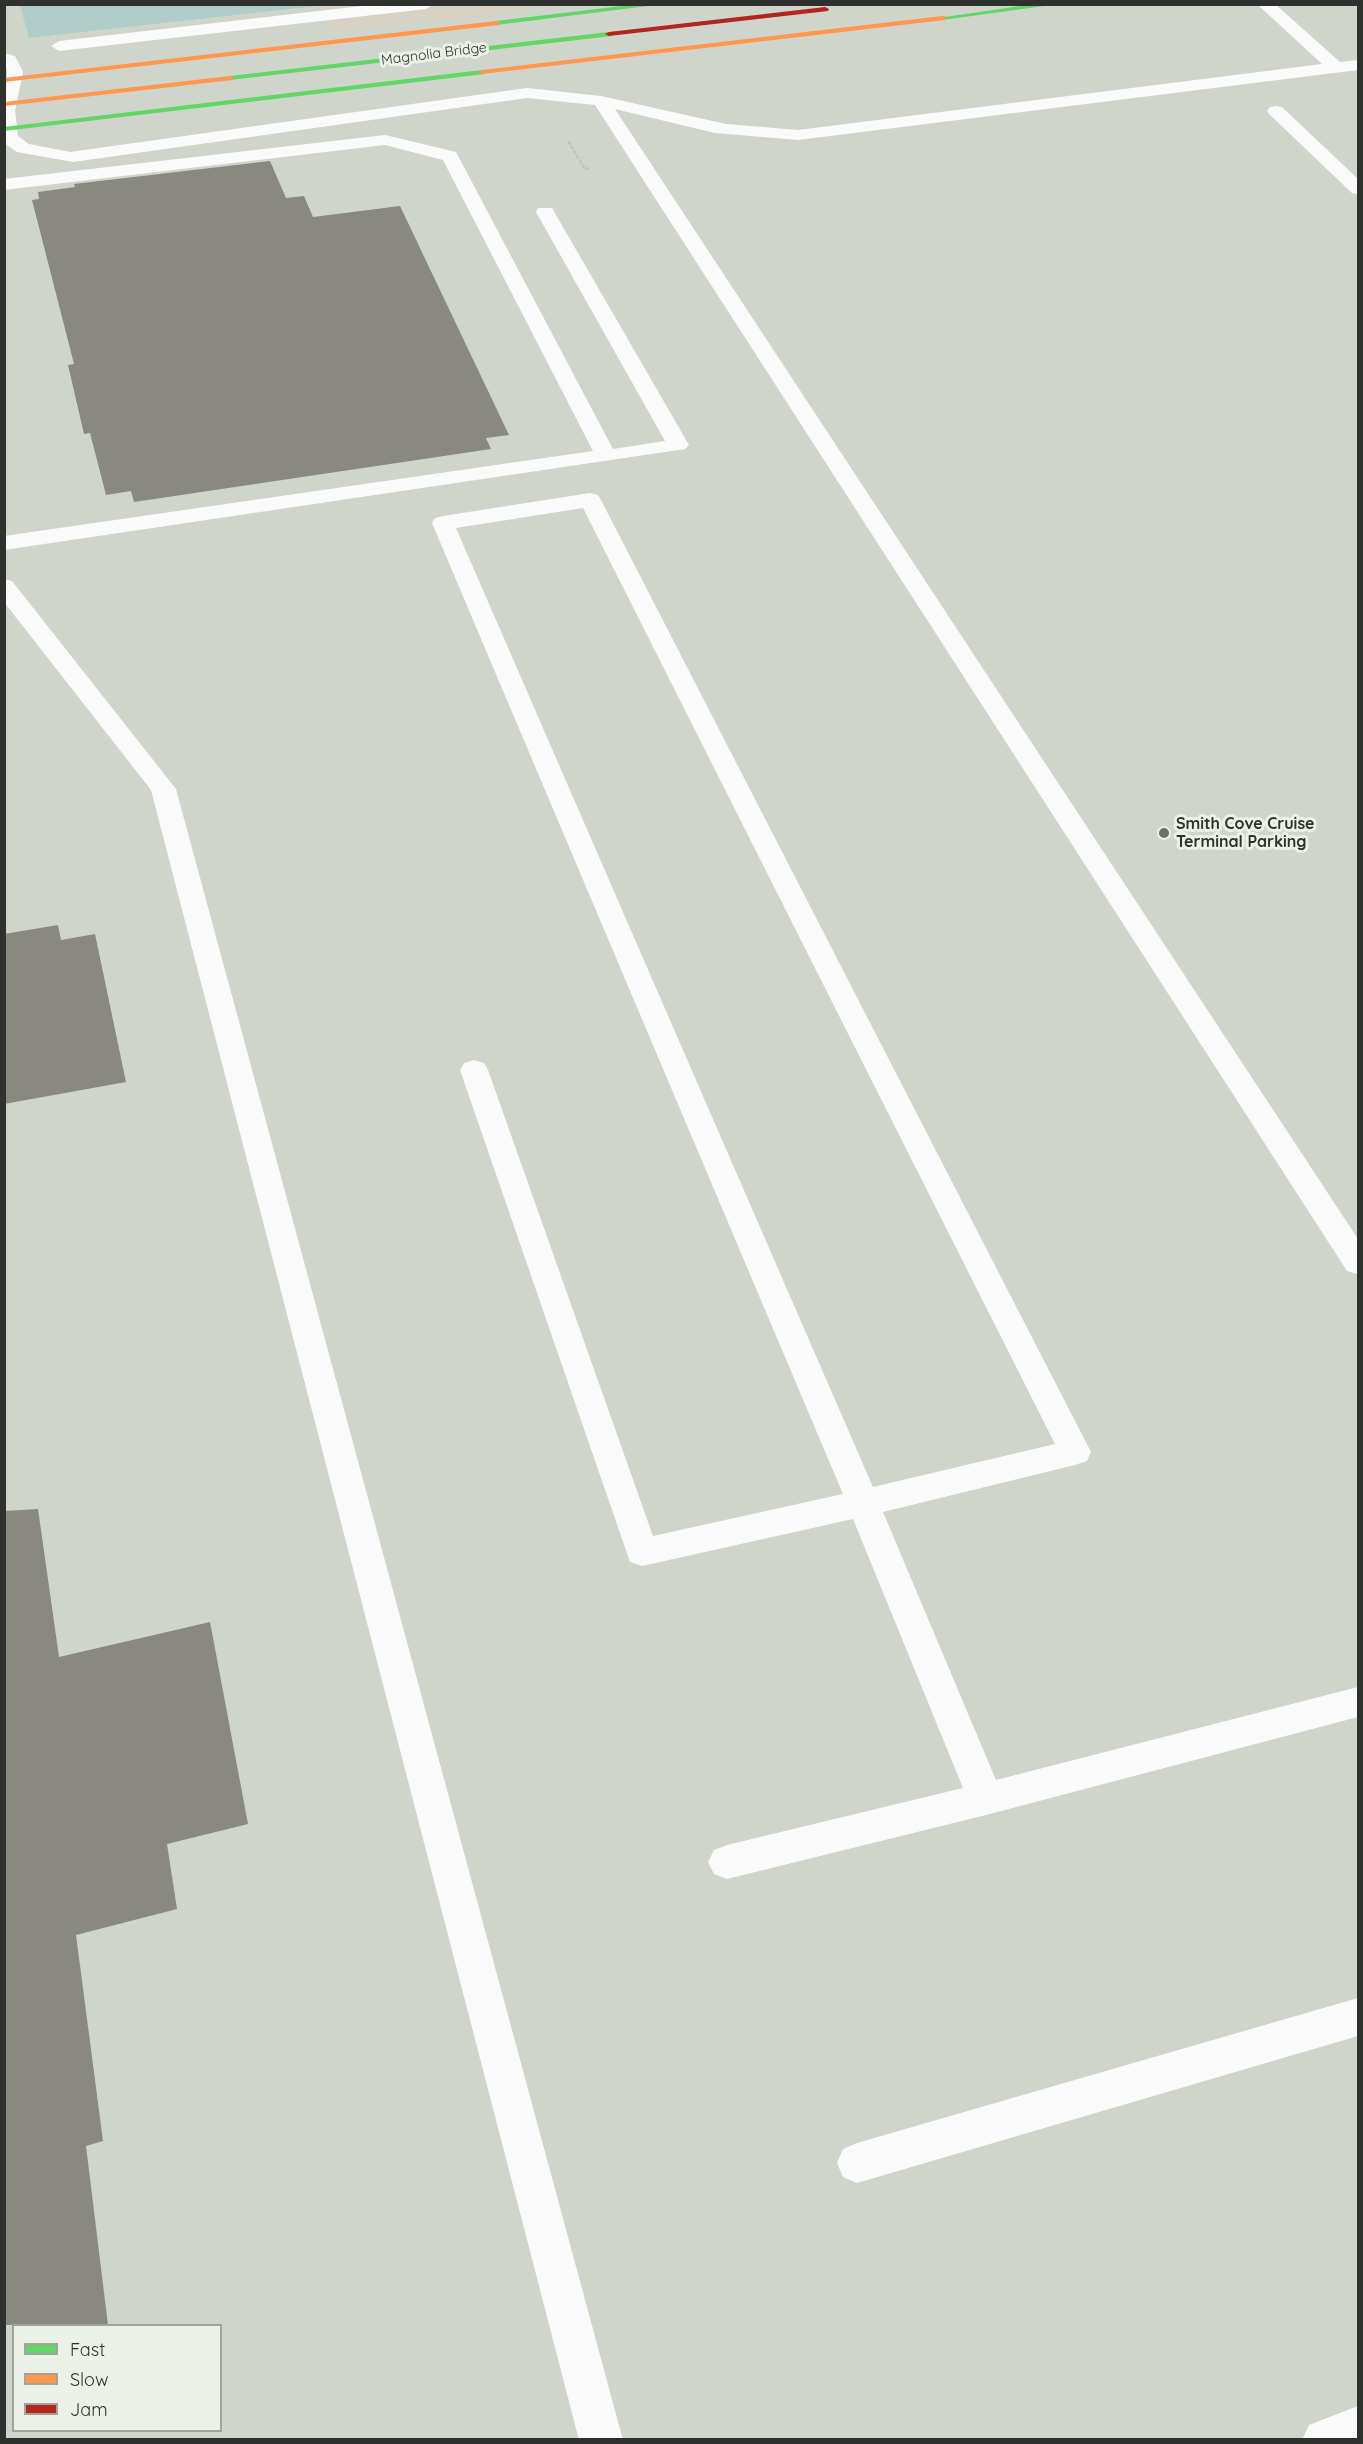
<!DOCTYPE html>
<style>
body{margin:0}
#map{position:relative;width:1363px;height:2444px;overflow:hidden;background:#dee1dc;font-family:Quicksand,sans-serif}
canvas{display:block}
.frame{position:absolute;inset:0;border:6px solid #2f312e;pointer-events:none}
.legend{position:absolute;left:12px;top:2324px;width:210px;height:108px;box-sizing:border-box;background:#ebf1e7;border:2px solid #a0a49d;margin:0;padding:8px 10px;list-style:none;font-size:18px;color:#2f312e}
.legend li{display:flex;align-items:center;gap:12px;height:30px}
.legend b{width:30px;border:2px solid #a0a49d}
</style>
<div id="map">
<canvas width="1363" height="2444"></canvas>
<div class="frame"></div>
<ul class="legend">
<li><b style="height:8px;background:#63d668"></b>Fast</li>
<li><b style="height:8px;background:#ff974d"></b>Slow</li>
<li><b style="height:8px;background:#b3261e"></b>Jam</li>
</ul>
</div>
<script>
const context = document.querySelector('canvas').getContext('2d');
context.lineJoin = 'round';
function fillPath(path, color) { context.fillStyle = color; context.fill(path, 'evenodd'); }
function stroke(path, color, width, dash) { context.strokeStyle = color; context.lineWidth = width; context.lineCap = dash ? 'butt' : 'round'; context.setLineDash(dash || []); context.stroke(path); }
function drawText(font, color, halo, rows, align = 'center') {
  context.font = font + ' Quicksand,sans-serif'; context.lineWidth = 6; context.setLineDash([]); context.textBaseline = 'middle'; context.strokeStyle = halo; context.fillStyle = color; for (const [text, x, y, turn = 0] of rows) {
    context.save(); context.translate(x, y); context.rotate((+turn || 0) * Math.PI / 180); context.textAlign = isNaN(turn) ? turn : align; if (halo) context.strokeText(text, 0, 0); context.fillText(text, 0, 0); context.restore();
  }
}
fillPath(new Path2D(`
 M5 5H20L30 38 318 6 1358 5V2439L5 2440ZM14 2326H220V2430H14Z`), '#cfd5cb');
fillPath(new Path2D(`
 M20 5H570L332 32 317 6 29 38Z`), '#d8d2c5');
fillPath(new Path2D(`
 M20 5V4L327 5 29 38Z`), '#b0cdca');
fillPath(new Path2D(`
 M270 161 286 198 304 196 313 217 400 206 509 435 486 438 491 449 134 502 131 491 106 495 90 433 84 434 68 365 74 364 32 200 39 199 38 192 75 187 74 184Z
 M58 925 61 940 95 934 126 1082 4 1104V934Z
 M38 1509 59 1657 210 1622 248 1824 167 1844 177 1909 76 1935 103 2141 86 2146 108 2325H4V1511Z`), '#898981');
stroke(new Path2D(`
 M568 141 585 169 590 168`), '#bfc1be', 2, [4, 1.5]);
fillPath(new Path2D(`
 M379 4H434L426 9 59 51 51 46 59 41Z
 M1257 4H1275L1340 62 1358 60V70L798 140 715 133 615 109 1358 1239V1274L1347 1271 595 105 527 98 73 162 17 152 4 143 7 72 4 53 15 56 23 72 15 111 18 136 29 144 70 152 527 88 601 96 726 124 798 130 1322 64Z
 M1276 106 1282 107 1358 179V194L1352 193 1270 115 1267 111 1270 107Z
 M385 135 456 152 613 449 665 441 536 212 538 208H552L689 445 685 449 4 550V536L593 451 443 160 385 145 4 190V179Z
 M590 493 598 495 601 500 1091 1452 1087 1461 1075 1465 883 1512 996 1780 1358 1687V1717L986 1815 727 1879 714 1874 708 1862 714 1850 727 1845 963 1788 853 1519 642 1566 630 1562 460 1070 464 1063 474 1060 484 1063 488 1070 653 1536 843 1494 432 523 435 518 443 516ZM583 508 1055 1444 873 1487 456 528Z
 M4 579 12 581 176 789 623 2440H579L151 790 4 602Z
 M1358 1998V2036L857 2183 843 2177 837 2163 843 2149 857 2143Z
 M1358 2406V2440H1302L1309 2425Z`), '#fafafa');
fillPath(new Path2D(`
 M638 4H664L496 25 492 23 496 21Z
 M1034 4H1059L942 20 938 18Z
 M609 32 613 34 612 36 230 80 226 78 230 76Z
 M482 70 486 72 485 74 4 131V127Z`), '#63d668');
fillPath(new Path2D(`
 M942 16H945V20L482 74 478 72 482 70Z
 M496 21H499V25L4 82V78Z
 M230 76H233V80L4 106V102Z`), '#ff974d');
fillPath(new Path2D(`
 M825 7 829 9 828 11 609 36 605 34 609 32Z`), '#b3261e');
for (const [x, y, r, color] of [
 [1164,833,6,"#6c6f6b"]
]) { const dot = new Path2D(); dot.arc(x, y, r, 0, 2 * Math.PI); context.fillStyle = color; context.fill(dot); stroke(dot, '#ebf1e7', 2); }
drawText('14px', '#2f312e', '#ebf1e7', [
 ["Magnolia Bridge",434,54,-7]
]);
drawText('bold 16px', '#2f312e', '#ebf1e7', [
 ["Smith Cove Cruise",1176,824],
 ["Terminal Parking",1176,842]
], 'left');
</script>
